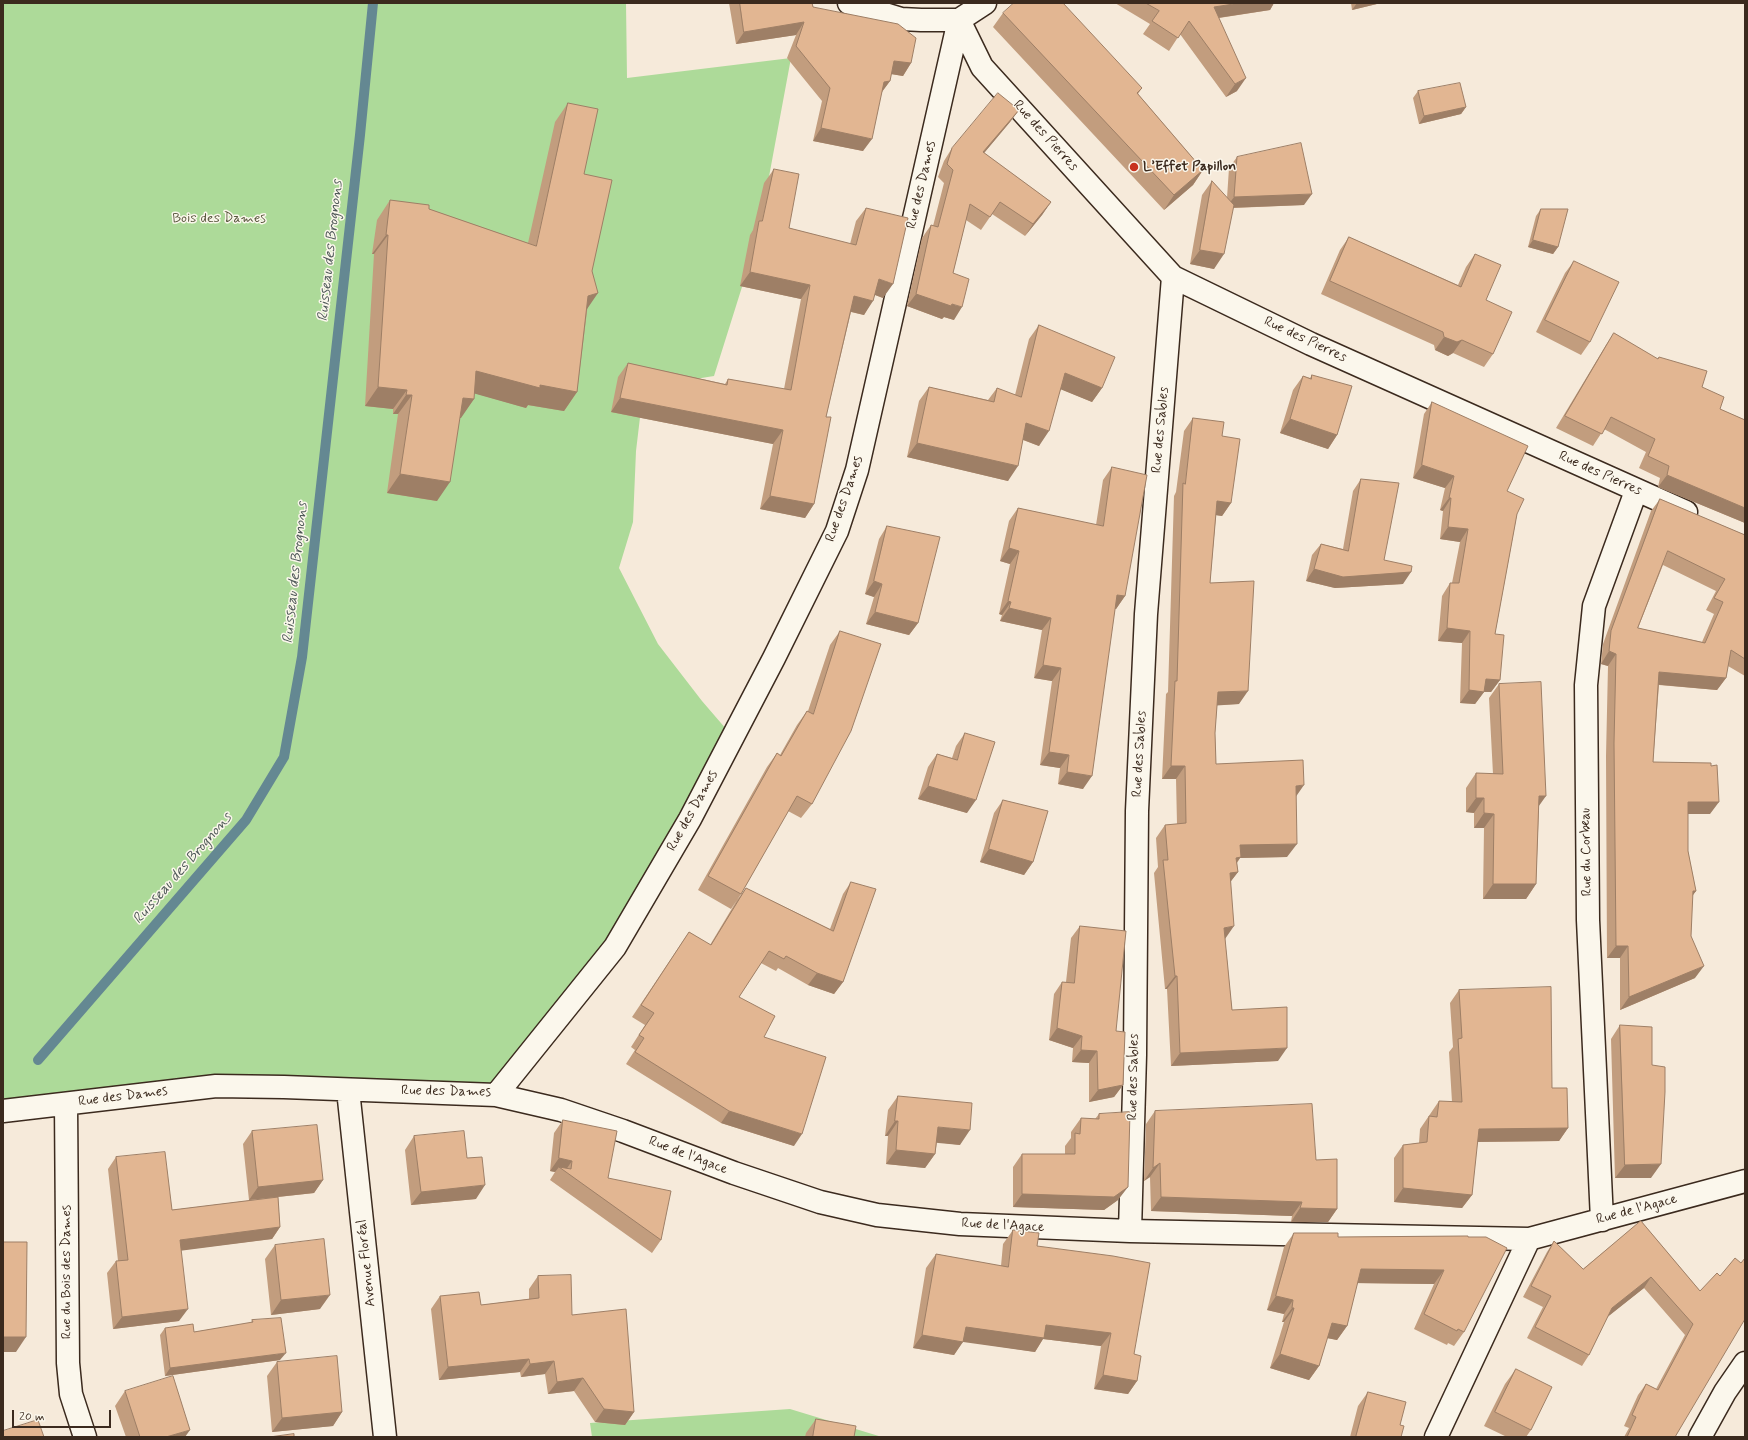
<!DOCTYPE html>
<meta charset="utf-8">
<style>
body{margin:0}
#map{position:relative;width:1748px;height:1440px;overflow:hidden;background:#f6eada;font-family:Mynerve,sans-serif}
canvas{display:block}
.frame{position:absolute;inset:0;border:4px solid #3b2a1e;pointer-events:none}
.scale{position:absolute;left:12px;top:1410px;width:99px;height:18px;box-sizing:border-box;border:2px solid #3b2a1e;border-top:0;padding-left:5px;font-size:12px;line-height:14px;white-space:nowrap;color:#3b2a1e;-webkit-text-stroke:3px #fbf7ec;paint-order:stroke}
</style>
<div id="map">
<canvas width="1748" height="1440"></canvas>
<div class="frame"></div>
<div class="scale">20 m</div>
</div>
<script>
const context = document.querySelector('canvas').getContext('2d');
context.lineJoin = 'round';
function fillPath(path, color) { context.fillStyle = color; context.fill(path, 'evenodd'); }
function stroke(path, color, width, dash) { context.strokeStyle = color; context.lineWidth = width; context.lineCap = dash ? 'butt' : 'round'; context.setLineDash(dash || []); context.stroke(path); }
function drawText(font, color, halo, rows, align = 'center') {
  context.font = font + ' Mynerve,sans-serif'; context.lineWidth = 3; context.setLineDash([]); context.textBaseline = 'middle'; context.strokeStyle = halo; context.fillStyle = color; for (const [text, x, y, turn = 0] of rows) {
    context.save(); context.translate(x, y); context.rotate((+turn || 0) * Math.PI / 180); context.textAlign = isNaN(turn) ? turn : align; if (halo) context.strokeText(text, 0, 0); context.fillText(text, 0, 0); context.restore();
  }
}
fillPath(new Path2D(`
 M3 3H626L627 78 791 58 758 236 714 376 664 384 641 409 636 451 633 522 619 568 658 644 702 701 733 737 615 947 496 1095 284 1087 3 1111Z
 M790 1409 882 1437H592L590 1423Z`), '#adda99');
stroke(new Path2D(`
 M38 1060 246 820 284 757 302 657 360 135 373 3`), '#648892', 10);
const street = new Path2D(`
 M849 3 901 19 921 20H959L985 3
 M959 20 982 67 1173 277 1311 344 1686 512
 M348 1090 385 1437
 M496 1095 615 947 690 819 774 658 837 531 857 470 959 20
 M66 1104 68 1363 71 1394 85 1437
 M3 1111 216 1086 284 1087 496 1095 561 1110 623 1131 734 1173 820 1202 877 1215 960 1224 1130 1231 1529 1239 1745 1181
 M1602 1220 1588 920 1586 685 1594 606 1636 491
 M1130 1231 1135 1055 1137 811 1146 614 1173 277
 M1436 1437 1529 1239
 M1700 1437 1725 1392 1745 1363`);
stroke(street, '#3b2a1e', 25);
stroke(street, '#fbf7ec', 22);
fillPath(new Path2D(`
 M729 3H812L813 7 911 63 903 76 891 74 890 81 882 92 863 151 813 141 822 101 787 58 796 35 736 44Z
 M1115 3H1274L1270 10 1219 18 1237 91 1226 97 1180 34 1169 51 1143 34 1150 24Z
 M1351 3H1381L1352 10Z
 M1003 13 1142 88 1138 94 1203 170 1193 185 1164 210 993 27Z
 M1418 91 1466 107 1461 114 1419 124 1413 98Z
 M568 103 584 174 592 271 577 392 564 411 528 405 526 408 474 393V399L460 418 437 501 387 493 398 414H393V409L365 406 374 254H372L377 220 390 200 429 209 528 243 555 122Z
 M1019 110 1010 122 984 153 1051 202 1042 215 1025 236 992 214 981 230 966 220 953 273 954 320 944 317 942 319 907 306 922 238 931 225 933 226 944 183 938 177 944 161 952 148Z
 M1237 157 1304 205 1233 208 1214 269 1190 264 1202 195 1212 181 1227 198 1229 168Z
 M774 169 789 228 850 244 856 221 866 208 883 298 875 295 864 315 851 312 826 417 814 504 805 518 760 509 773 444 611 412 618 377 628 363 725 384 728 379 784 389 801 299 740 286 750 235 753 230 764 183Z
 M1541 209 1558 247 1553 254 1528 247 1536 216Z
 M1349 237 1458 285 1466 267 1475 254 1486 300 1493 354 1484 367 1453 353 1448 356 1435 350 1434 345 1321 294 1340 250Z
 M1574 261 1590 342 1581 355 1536 332 1565 273Z
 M1039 325 1102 388 1092 402 1061 389 1039 446 1023 440 1008 481 907 457 919 401 929 387 988 400 997 388 1015 395 1029 339Z
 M1614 333 1657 359 1659 357 1702 387 1720 409 1745 420V523L1658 487 1660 478 1639 468 1646 452 1604 429 1593 446 1556 428 1606 345Z
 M1312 375 1337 435 1328 449 1280 433 1293 390 1303 376 1310 378Z
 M1432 402 1507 491 1517 514 1495 634 1500 680 1491 692H1484L1475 704 1460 703 1462 643 1438 641 1442 596 1450 583H1452L1460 542 1440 539 1443 511 1440 510 1445 488 1413 478 1424 414Z
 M1193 418 1222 436 1231 503 1222 516 1216 515 1210 583 1239 704 1217 705 1215 733 1216 764 1296 797 1287 857 1240 858 1237 863 1238 872 1231 881 1225 939 1232 1010 1278 1061 1171 1066 1167 989H1165L1154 873 1158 867 1156 838 1165 825 1177 824 1176 779H1162L1166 694 1168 692 1174 496 1176 492 1184 431Z
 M1112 467 1125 596 1116 609H1115L1083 789 1058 784 1060 768 1040 765 1052 681 1034 678 1042 630 1000 621 1002 615 999 614 1010 564 1000 561 1009 521 1018 508 1096 525 1103 480Z
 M1361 479 1384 560 1403 584 1335 588 1306 581 1312 555 1321 544 1343 549 1353 491Z
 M1660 499 1745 535V676L1728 666 1726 678 1717 690 1659 685 1653 762 1711 766 1710 814H1688V851L1696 891 1692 896 1691 936 1695 978 1620 1010V958H1607L1606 756 1608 666 1601 664 1603 644 1651 511ZM1663 565 1716 591 1706 610 1714 614 1702 642 1638 628Z
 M887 526 918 623 909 635 866 624 874 597 865 594 879 539Z
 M840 631 812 804 801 818 788 811 741 894 731 909 698 890 767 767 777 753 780 755 797 725 807 711H808L830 645Z
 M1499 684 1539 807 1536 884 1526 899H1483L1484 828H1474V813L1466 812V788L1476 773 1493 774 1489 698Z
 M965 733 967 813 918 799 928 767 937 754 952 758 956 746Z
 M1003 800 1033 862 1024 875 980 862 994 813Z
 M851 882 843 982 834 994 808 985 778 968 776 971 761 963 739 997 764 1037 794 1146 721 1123 626 1064 635 1050 631 1047 645 1025 632 1017 689 932 710 945 737 900 746 888 830 929 843 894Z
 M1080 926 1116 1031 1123 1085 1114 1097 1089 1102V1063L1072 1062 1073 1048 1049 1040 1054 994 1062 982H1066L1071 938Z
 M1459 990 1552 1088 1568 1128 1559 1141 1477 1142 1472 1195 1462 1208 1394 1202V1158L1403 1145 1419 1143 1420 1129 1439 1101 1452 1102 1449 1052 1453 1047 1450 1003Z
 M1620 1025 1652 1065 1651 1178H1615L1611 1039Z
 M898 1096 960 1145 937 1142 935 1154 925 1168 886 1164 888 1136H885L888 1110Z
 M1155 1111 1316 1160 1337 1209 1328 1222H1291L1292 1216 1151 1211 1150 1177 1144 1181 1146 1124Z
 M1099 1114 1118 1200 1104 1210 1013 1207V1167L1022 1154H1065V1146L1071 1138V1132L1081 1118 1095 1119Z
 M563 1120 608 1178 661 1240 652 1253 550 1180 555 1172 550 1171 554 1133Z
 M252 1131 323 1180 314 1193 278 1197 280 1227 272 1239 181 1250 179 1321 113 1329 107 1273 116 1261H118L108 1169 116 1157 172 1210 270 1198 249 1200 243 1144Z
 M414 1136 467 1158 476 1199 411 1205 405 1150Z
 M1641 1221 1700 1291 1675 1437H1624L1629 1428 1624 1426 1638 1395 1646 1384 1656 1389 1685 1335 1644 1288 1608 1316 1589 1355 1582 1366 1527 1338 1543 1307 1523 1297 1547 1252 1554 1241 1583 1269Z
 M1013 1230 1037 1246 1134 1354 1137 1381 1128 1394 1094 1389 1101 1346 1043 1339 1035 1352 963 1341 954 1355 913 1348 926 1268 936 1254 1001 1266 1003 1244Z
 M1294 1233 1338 1237 1464 1236V1332L1454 1346 1448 1343 1447 1345 1414 1329 1434 1284 1357 1283 1347 1326 1337 1340 1327 1338 1319 1366 1309 1380 1270 1368 1284 1322H1282L1284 1314 1267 1310 1284 1247Z
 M275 1245 320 1309 271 1315 265 1259Z
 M538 1276 572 1315 634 1412 625 1425 595 1422 574 1391 548 1394 545 1374 521 1377 520 1372 439 1380 431 1309 440 1296 481 1305 529 1299V1289Z
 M252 1320 280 1360 165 1376 160 1335 165 1328 194 1332 251 1323Z
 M277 1362 342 1412 333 1426 272 1432 267 1376Z
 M1516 1369 1531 1430 1526 1437H1507L1484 1426 1505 1384Z
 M125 1391 185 1437H126L115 1406Z
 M1368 1392 1400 1425 1401 1437H1350L1358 1406Z
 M816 1419 854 1437H805L806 1433Z`), '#c29d7e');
fillPath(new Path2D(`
 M1240 3H1274L1270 10 1204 20 1214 7Z
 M1357 3H1381L1352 10Z
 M804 22 796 35 736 44 744 32Z
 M894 61 911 63 903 76 885 73Z
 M1246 78 1237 91 1226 97 1235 84Z
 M890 81 881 93 884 82Z
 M1466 107 1461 114 1419 124 1424 116Z
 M1019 110 1010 122 974 165 983 152Z
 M821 128 872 139 863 151 813 141Z
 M1203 170 1193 185 1164 210 1174 195Z
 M1312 194 1304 205 1226 208 1234 197Z
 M1051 202 1042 215 1025 236 1033 224Z
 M386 235H388L374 254H372Z
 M1533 240 1558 247 1553 254 1528 247Z
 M1200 250 1224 254 1214 269 1190 264Z
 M750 272 810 285 801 299 740 286Z
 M879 279 893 284 883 298 870 293Z
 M598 293 585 312 588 296Z
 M916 294 962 307 954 320 944 317 942 319 907 306Z
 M854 296 873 301 864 315 844 310Z
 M1444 337 1462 340 1453 353 1448 356 1435 350Z
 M476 371 577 392 564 411 528 405 526 408 462 390Z
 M1065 373 1102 388 1092 402 1055 387Z
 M378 387 407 390 393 409 365 406Z
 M406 395H412L398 414H393Z
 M463 398 474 399 461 418H450Z
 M620 398 783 430 773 444 611 412Z
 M1290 419 1337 435 1328 449 1280 433Z
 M1026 423 1049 431 1039 446 1016 437Z
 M917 443 1018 466 1008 481 907 457Z
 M1422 465 1454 476 1445 488 1413 478Z
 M400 474 450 482 437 501 387 493Z
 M1667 475 1745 508V523L1658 487Z
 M770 496 814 504 805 518 760 509Z
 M1449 498H1451L1443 511 1440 510Z
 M1217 501 1231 503 1222 516 1208 514Z
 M1448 527 1468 529 1460 542 1440 539Z
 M1009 548 1019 551 1010 564 1000 561Z
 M1314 569 1411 572 1403 584 1335 588 1306 581Z
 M874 581 882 584 874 597 865 594Z
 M1117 595 1125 596 1116 609 1108 608Z
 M1008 601 1011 602 1002 615 999 614Z
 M1009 608 1051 618 1042 630 1000 621Z
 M875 612 918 623 909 635 866 624Z
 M1447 628 1470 631 1462 643 1438 641Z
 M1609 651 1616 654 1608 666 1601 664Z
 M1043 665 1061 668 1052 681 1034 678Z
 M1659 672 1726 678 1717 690 1651 684Z
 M1486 679 1500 680 1491 692H1481H1484L1475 704 1460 703 1469 690Z
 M1248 691 1239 704 1209 706 1218 692Z
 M1049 752 1069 755 1060 768 1040 765Z
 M1171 766H1185L1176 779H1162Z
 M1067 772 1092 776 1083 789 1058 784Z
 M1304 785 1295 798 1296 786Z
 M928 786 976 800 967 813 918 799Z
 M1539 796H1546L1536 810Z
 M1476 798H1484L1474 813 1466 812Z
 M1688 802H1719L1710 814H1680Z
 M1484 813 1494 814 1484 828H1474Z
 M1297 844 1287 857 1240 858 1231 870 1240 845Z
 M989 849 1033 862 1024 875 980 862Z
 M1238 872 1228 885 1230 873Z
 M1493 884H1536L1526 899H1483Z
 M1693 891H1696L1687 903Z
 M1234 926 1225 939 1224 928Z
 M1616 946H1628L1620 958H1607Z
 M1704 966 1695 978 1620 1010 1629 997Z
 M817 973 843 982 834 994 808 985Z
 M1175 976H1177L1167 989H1165Z
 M1057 1028 1082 1036 1073 1048 1049 1040Z
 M1287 1048 1278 1061 1171 1066 1180 1053Z
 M1081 1050 1097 1051 1089 1063 1072 1062Z
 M1123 1085 1114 1097 1089 1102 1098 1090Z
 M729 1111 802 1134 794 1146 721 1123Z
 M895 1121H898L888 1136H885Z
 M938 1127 970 1130 960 1145 928 1142Z
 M1568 1128 1559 1141 1469 1142 1479 1129Z
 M896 1150 935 1154 925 1168 886 1164Z
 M559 1158 572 1161 565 1171 559 1167 555 1172 550 1171Z
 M1160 1163 1150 1177 1144 1181 1153 1168Z
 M1661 1164 1651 1178H1615L1625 1165Z
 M323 1180 314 1193 249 1200 258 1187Z
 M485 1185 476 1199 411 1205 421 1192Z
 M1128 1187 1118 1200 1104 1210 1013 1207 1022 1194Z
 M1403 1188 1472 1195 1462 1208 1394 1202Z
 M1161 1197 1302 1202 1292 1216 1151 1211Z
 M1300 1208 1337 1209 1328 1222H1291Z
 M280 1227 272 1239 171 1252 180 1240Z
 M1361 1269 1444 1270 1434 1284 1351 1283Z
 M1651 1277 1644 1288 1605 1319 1612 1308Z
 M330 1295 320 1309 271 1315 281 1300Z
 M1276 1296 1293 1300 1284 1314 1267 1310Z
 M1292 1308H1294L1284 1322H1282Z
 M188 1309 179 1321 113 1329 122 1317Z
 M1332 1323 1347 1326 1337 1340 1322 1337Z
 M1046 1325 1111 1333 1101 1346 1043 1339 1035 1352 956 1341 966 1327Z
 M922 1335 963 1342 954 1355 913 1348Z
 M3 1337H26L16 1352H3Z
 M286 1353 280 1360 165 1376 170 1368Z
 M1280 1354 1319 1366 1309 1380 1270 1368Z
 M529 1359 520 1372 439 1380 448 1367Z
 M554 1361 545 1374 521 1377 530 1364Z
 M1103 1375 1137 1381 1128 1394 1094 1389Z
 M583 1378 574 1391 548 1394 557 1382Z
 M604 1409 634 1412 625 1425 595 1422Z
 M342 1412 333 1426 272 1432 282 1418Z
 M190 1430 185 1437H166Z`), '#9e7f66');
const building = new Path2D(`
 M740 3H812L813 7 898 24 916 38 911 63 894 61 890 81 884 82 872 139 821 128 830 88 796 46 804 22 744 32Z
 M1014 3H1063L1142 88 1137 93 1203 170 1174 195 1003 13Z
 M1146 3H1240L1214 7 1246 78 1235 84 1189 21 1178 38 1152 21 1159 11Z
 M1460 83 1466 107 1424 116 1418 91Z
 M998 93 1019 110 983 152 1051 202 1033 224 1000 202 990 217 970 204 953 273 969 279 962 307 952 304 951 306 916 294 931 225 938 227 953 170 947 164 952 148Z
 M568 103 598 109 584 174 612 180 592 271 598 293 588 296 577 392 540 385V388L476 371 474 399 463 398 450 482 400 474 412 395H406L407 390 378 387 388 235H386L390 200 429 205V209L536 246Z
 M1301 143 1312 194 1234 197 1237 157Z
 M774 169 799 174 789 228 856 245 866 208 908 218 893 284 879 279 873 301 854 296 826 417H831L814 504 770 496 783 430 620 398 628 363 727 385 728 379 791 390 810 285 750 272 759 221H762Z
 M1212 181 1234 205 1224 254 1200 250Z
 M1541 209H1568L1558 247 1533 240Z
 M1349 237 1461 287 1475 254 1501 265 1486 300 1512 312 1493 354 1462 340 1457 342 1444 337 1443 332 1330 281Z
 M1574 261 1619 282 1590 342 1545 320Z
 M1039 325 1115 357 1102 388 1065 373 1049 431 1026 423 1018 466 917 443 929 387 994 402 997 388 1021 397Z
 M1614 333 1658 359 1659 357 1707 371 1702 387 1724 397 1720 409 1745 420V508L1667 475 1669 466 1648 456 1655 439 1611 417 1602 434 1565 416Z
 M1312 375 1352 386 1337 435 1290 419 1303 376 1311 379Z
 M1432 402 1528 446 1507 491 1524 499 1517 514 1495 634 1504 635 1500 680 1486 679 1484 692 1469 690 1470 631 1447 628 1450 583H1459L1468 529 1448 527 1451 498H1449L1454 476 1422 465Z
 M1193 418 1224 422 1222 436 1240 439 1231 503 1217 501 1210 583 1254 581 1248 691 1218 692 1215 733 1216 764 1303 760 1304 785 1296 786 1297 844 1240 845 1241 857 1236 858 1238 872 1230 873 1234 926 1224 928 1232 1010 1287 1007V1048L1180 1053 1177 976H1175L1163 860H1168L1165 825 1186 823 1185 766H1171L1175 681H1177L1183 483 1185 484Z
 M1112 467 1147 475 1125 596 1117 595 1092 776 1067 772 1069 755 1049 752 1061 668 1043 665 1051 618 1009 608 1011 602 1008 601 1019 551 1009 548 1018 508 1103 526Z
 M1361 479 1399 483 1384 560 1412 566 1411 572 1343 577 1314 569 1321 544 1348 551Z
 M1660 499 1745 535V659L1731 650 1726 678 1659 672 1653 762 1711 763V766L1717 765 1719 802H1688V851L1696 891H1693L1691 936 1704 966 1629 997 1628 946H1616L1614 743 1616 654 1609 651 1611 631ZM1668 551 1725 579 1714 598 1723 602 1705 643 1638 628Z
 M887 526 940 537 918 623 875 612 882 584 874 581Z
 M840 631 881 644 851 731 812 804 797 796 741 894 708 876 777 753 781 756 807 711 813 714Z
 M1541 682 1546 796H1539L1536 884H1493L1494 814 1484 813V798H1476V773L1503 774 1499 684Z
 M965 733 995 742 976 800 928 786 937 754 957 760Z
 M1003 800 1048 811 1033 862 989 849Z
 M851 882 876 889 843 982 817 973 786 956 784 959 769 951 739 997 775 1016 764 1037 826 1057 802 1134 729 1111 635 1052 644 1038 639 1035 654 1013 641 1005 689 932 711 945 746 888 833 931Z
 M1080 926 1126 931 1116 1031 1125 1032 1123 1085 1098 1090 1097 1051 1081 1050 1082 1036 1057 1028 1062 982 1074 983Z
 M1551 987 1552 1088H1567L1568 1128 1479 1129 1472 1195 1403 1188V1145L1427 1142 1429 1116 1437 1117 1439 1101 1462 1102 1458 1039 1462 1038 1459 990Z
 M1620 1025 1652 1027V1065L1665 1067V1092L1661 1164 1625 1165Z
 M898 1096 972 1103 970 1130 938 1127 935 1154 896 1150 898 1121H895Z
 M1312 1104 1316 1160 1337 1159V1209L1300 1208 1302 1202 1161 1197 1160 1163 1153 1168 1155 1111Z
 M1130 1112 1128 1187 1114 1197 1022 1194V1154H1075V1133L1080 1134 1081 1118 1099 1119V1114Z
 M563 1120 617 1131 608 1178 671 1191 661 1240 559 1167 571 1169 572 1161 559 1158Z
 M317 1125 323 1180 258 1187 252 1131Z
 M464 1131 467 1158 482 1157 485 1185 421 1192 414 1136Z
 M165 1152 172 1210 278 1197 280 1227 180 1240 188 1309 122 1317 116 1261 128 1260 116 1157Z
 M1641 1221 1700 1291 1717 1273 1720 1276 1735 1258 1741 1263 1745 1258V1319L1675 1437H1627L1636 1417 1632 1415 1646 1384 1658 1390 1693 1324 1651 1277 1612 1308 1589 1355 1535 1327 1551 1296 1531 1286 1554 1241 1583 1269Z
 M1013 1230 1039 1233 1037 1246 1113 1256 1150 1263 1134 1354 1141 1356 1137 1381 1103 1375 1111 1333 1046 1325 1044 1338 966 1327 963 1342 922 1335 936 1254 1008 1267Z
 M1294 1233H1338V1237L1464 1236H1468V1237H1486L1507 1248 1464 1332 1458 1329 1457 1331 1424 1314 1444 1270 1361 1269 1347 1326 1332 1323 1319 1366 1280 1354 1294 1308H1292L1293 1300 1276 1296Z
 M324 1239 330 1295 281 1300 275 1245Z
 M3 1242H27L26 1337H3Z
 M571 1275 572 1315 626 1309 634 1412 604 1409 583 1378 557 1382 554 1361 530 1364 529 1359 448 1367 440 1296 479 1292 481 1305 539 1298 538 1276Z
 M281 1318 286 1353 170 1368 165 1328 193 1324 194 1332 253 1322 252 1320Z
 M337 1356 342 1412 282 1418 277 1362Z
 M1516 1369 1552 1387 1531 1430 1495 1412Z
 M173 1376 190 1430 166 1437H140L125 1391Z
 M1368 1392 1406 1402 1400 1425 1404 1426 1401 1437H1356Z
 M816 1419 856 1426 854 1437H813Z
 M38 1420 44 1437H3V1431Z
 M294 1434V1437H270Z`);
fillPath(building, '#e2b692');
stroke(building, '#9e7f66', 1);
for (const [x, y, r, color] of [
 [1134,167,5,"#c8321e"]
]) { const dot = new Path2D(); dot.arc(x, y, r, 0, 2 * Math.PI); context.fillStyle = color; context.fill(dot); stroke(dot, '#fbf7ec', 1.5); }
drawText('14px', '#3b2a1e', '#fbf7ec', [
 ["Rue des Pierres",1045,136,48],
 ["Rue des Dames",922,185,-77],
 ["Rue des Pierres",1305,340,25],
 ["Rue des Sables",1161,430,-85],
 ["Rue des Pierres",1600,474,24],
 ["Rue des Dames",845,499,-71],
 ["Rue des Sables",1140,754,-87],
 ["Rue des Dames",693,811,-61],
 ["Rue du Corbeau",1587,852,-91],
 ["Rue des Sables",1134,1077,-89],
 ["Rue des Dames",446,1092,1],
 ["Rue des Dames",123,1097,-7],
 ["Rue de l'Agace",688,1156,21],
 ["Rue de l'Agace",1637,1210,-15],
 ["Rue de l'Agace",1003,1226,3],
 ["Avenue Floréal",367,1263,-96],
 ["Rue du Bois des Dames",67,1272,-90]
]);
drawText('bold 14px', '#3b2a1e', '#fbf7ec', [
 ["L’Effet Papillon",1143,167]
], 'left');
drawText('14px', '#58563d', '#fbf7ec', [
 ["Bois des Dames",219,219]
]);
drawText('italic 15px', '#4f5958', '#fbf7ec', [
 ["Ruisseau des Brognons",331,251,-84],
 ["Ruisseau des Brognons",296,573,-84],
 ["Ruisseau des Brognons",183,869,-49]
]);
</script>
